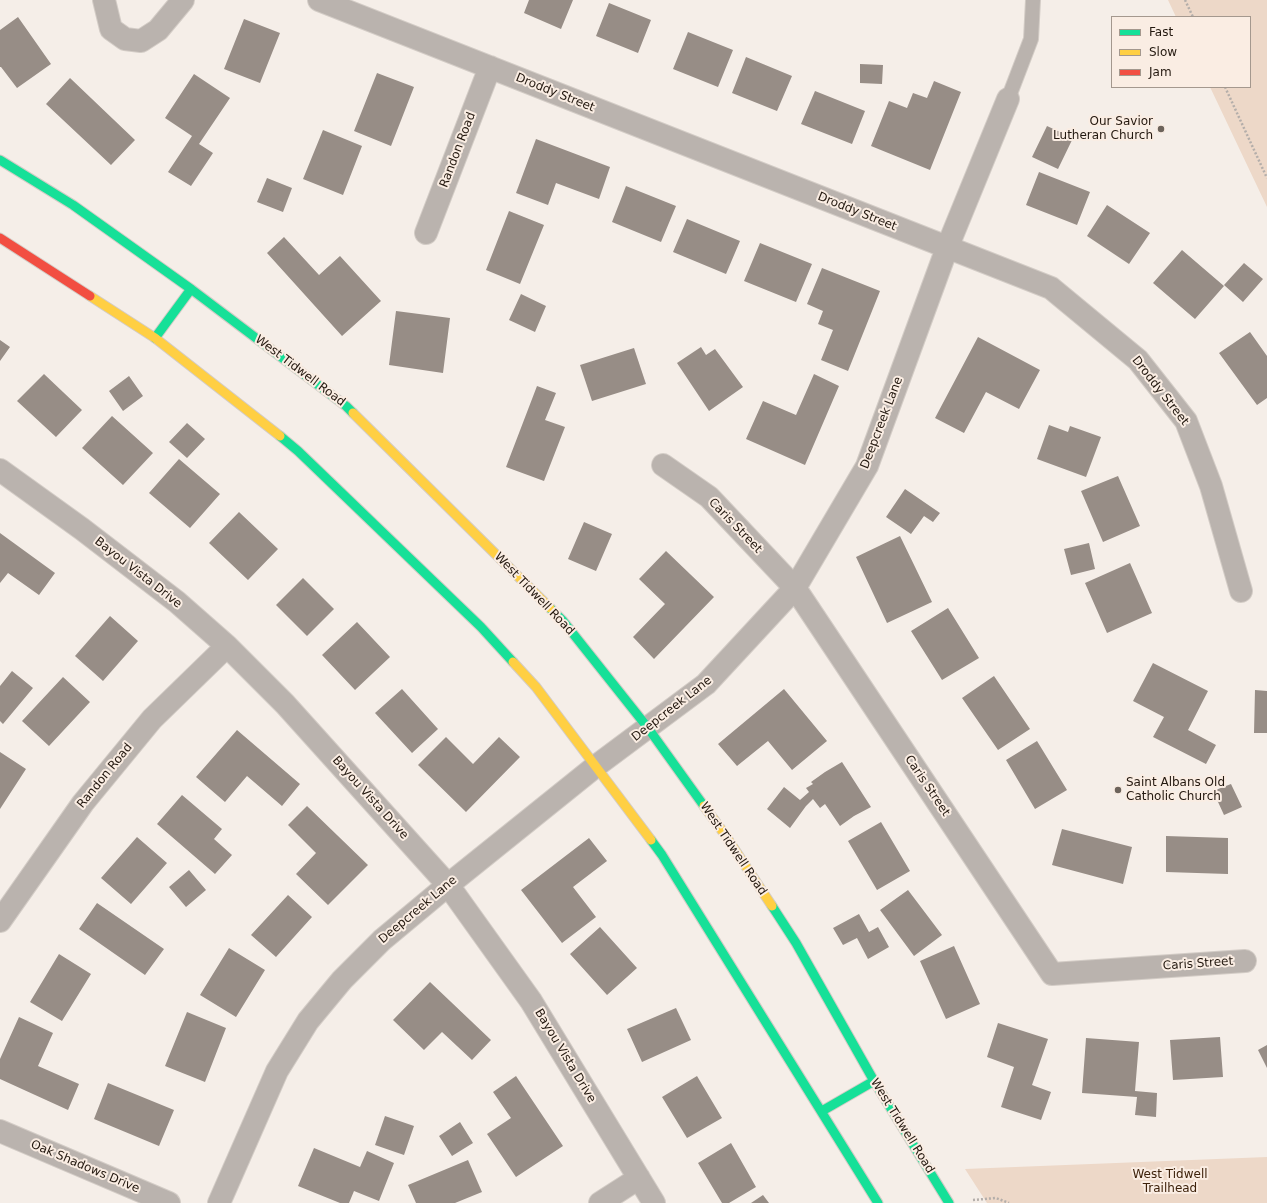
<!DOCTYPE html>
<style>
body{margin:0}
#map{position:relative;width:1267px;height:1203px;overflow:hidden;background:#f5eee8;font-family:"DejaVu Sans",sans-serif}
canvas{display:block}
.legend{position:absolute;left:1111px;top:16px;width:140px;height:72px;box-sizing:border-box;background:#faede3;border:1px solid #a4988e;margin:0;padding:5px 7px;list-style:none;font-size:12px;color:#23180f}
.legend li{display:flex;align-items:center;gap:8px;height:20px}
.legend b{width:20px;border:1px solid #a4988e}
</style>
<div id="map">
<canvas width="1267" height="1203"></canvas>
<ul class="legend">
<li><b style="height:5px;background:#16e098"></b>Fast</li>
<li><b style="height:5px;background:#ffcf43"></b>Slow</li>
<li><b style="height:5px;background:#f24e42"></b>Jam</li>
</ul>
</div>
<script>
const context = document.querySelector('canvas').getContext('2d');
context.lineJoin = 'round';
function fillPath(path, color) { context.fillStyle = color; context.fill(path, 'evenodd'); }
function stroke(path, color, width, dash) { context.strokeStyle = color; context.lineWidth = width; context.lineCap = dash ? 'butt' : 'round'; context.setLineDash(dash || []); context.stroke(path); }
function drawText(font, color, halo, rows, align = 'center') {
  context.font = font + ' "DejaVu Sans",sans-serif'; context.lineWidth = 4; context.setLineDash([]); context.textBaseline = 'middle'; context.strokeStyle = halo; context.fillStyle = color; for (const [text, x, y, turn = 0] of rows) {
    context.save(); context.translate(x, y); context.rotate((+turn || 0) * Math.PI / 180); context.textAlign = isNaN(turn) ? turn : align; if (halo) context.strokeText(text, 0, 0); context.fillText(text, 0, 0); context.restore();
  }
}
fillPath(new Path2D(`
 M1168 0H1267V207L1210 87H1250V17H1176Z
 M1267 1157V1203H987L965 1169Z`), '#edd8c8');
fillPath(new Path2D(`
 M529 0H573L561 29 524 13Z
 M609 3 651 20 638 53 596 36Z
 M18 17 51 64 17 88 1 67H0V30Z
 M244 19 280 33 260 83 224 69Z
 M688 32 733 50 718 87 673 69Z
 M746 57 792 76 777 111 732 93Z
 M860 64 883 65 882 84 860 83Z
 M377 73 414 87 391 146 354 131Z
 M194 74 230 98 199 144 213 153 191 186 168 172 192 136 165 118Z
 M70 78 135 140 111 165 46 104Z
 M934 81 961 92 930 170 871 146 889 101 907 108 913 93 927 98Z
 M815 91 865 111 852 144 801 124Z
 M1047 126 1073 138 1058 169 1032 157Z
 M323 130 362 146 343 195 303 179Z
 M536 139 610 167 599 199 556 183 548 205 516 193Z
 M1039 172 1090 192 1077 225 1026 205Z
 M267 178 292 188 283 212 257 202Z
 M626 186 676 206 661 242 612 222Z
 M1107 205 1150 233 1129 264 1087 236Z
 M509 211 544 225 520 284 486 270Z
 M687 219 740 241 726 274 673 252Z
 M284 237 319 275 340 256 381 301 342 336 267 253Z
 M760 243 812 264 796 302 744 281Z
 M1182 250 1224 286 1195 319 1153 283Z
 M1244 263 1263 279 1243 302 1224 285Z
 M822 268 880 291 848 371 821 360 833 330 818 324 823 311 807 304Z
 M521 294 546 306 535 332 509 320Z
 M396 311 450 318 443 373 389 365Z
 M1250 332 1267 356V398L1257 405 1219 353Z
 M978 337 1040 370 1019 409 986 392 964 433 935 418Z
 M0 340 10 347 0 361Z
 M701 347 706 355 715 349 743 387 709 411 677 363Z
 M634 348 646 384 592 401 580 365Z
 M44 374 82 410 56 437 17 401Z
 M814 374 839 386 805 465 746 439 763 401 796 415Z
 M129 376 143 396 123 411 109 391Z
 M537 386 556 393 545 420 565 427 544 481 506 467Z
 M112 416 153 453 123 485 82 448Z
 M187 423 205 439 187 458 169 442Z
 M1049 425 1068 432 1070 426 1101 437 1086 477 1037 459Z
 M179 459 220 494 190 528 149 493Z
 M1118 476 1140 526 1103 542 1081 491Z
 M905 489 940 513 933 522 924 516 911 534 886 517Z
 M239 512 278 549 248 580 209 543Z
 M584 522 612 534 596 571 568 559Z
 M0 533 55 573 39 595 8 573 0 583Z
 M900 536 932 602 887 623 856 557Z
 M1089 543 1095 569 1071 575 1064 549Z
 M666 551 714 597 654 659 633 637 665 604 639 579Z
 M1130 563 1152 613 1107 633 1085 583Z
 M303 578 334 609 307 636 276 605Z
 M948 608 979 658 942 680 911 631Z
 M110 616 138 641 103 681 75 656Z
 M357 622 390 657 355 690 322 655Z
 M1153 663 1208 691 1188 730 1216 745 1206 764 1153 737 1164 717 1133 701Z
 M12 671 33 688 3 724 0 721V686Z
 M994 676 1030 729 998 750 962 698Z
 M63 677 90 702 49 746 22 721Z
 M402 689 438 729 412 753 375 713Z
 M784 689 827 741 792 770 768 741 737 766 718 744Z
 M1255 690 1267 691V733H1254Z
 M237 730 300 784 282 806 247 776 225 802 196 777Z
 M446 737 473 764 499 737 520 757 466 812 418 765Z
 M1037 741 1067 790 1035 809 1006 760Z
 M0 752 26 769 0 809Z
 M842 762 871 807 854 816 840 826 825 804 820 808 813 799 806 806 790 828 767 809 784 787 800 800 809 792 806 788 813 784 811 782 825 772Z
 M1231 784 1242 807 1224 815 1213 791Z
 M182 795 222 829 214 839 232 855 215 874 157 824Z
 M307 806 368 865 328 905 296 874 316 853 288 825Z
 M881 822 910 871 877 890 848 841Z
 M1062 829 1132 847 1123 884 1052 865Z
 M1166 836 1228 838V874L1166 872Z
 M137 837 167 863 131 904 101 878Z
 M589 838 607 861 573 887 596 917 562 943 521 890Z
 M189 870 206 890 186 907 169 887Z
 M908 890 942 935 914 956 880 910Z
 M288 895 312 917 276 957 251 935Z
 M97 903 164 949 145 975 79 929Z
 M859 914 869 932 878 927 889 947 868 959 857 938 843 945 833 928Z
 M600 927 637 968 607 995 570 954Z
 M954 946 980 1004 946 1019 920 961Z
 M229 948 265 970 236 1017 200 995Z
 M59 954 91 974 62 1021 30 1002Z
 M430 982 491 1040 472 1060 442 1032 424 1050 393 1020Z
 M676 1008 691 1040 642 1062 627 1029Z
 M187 1012 226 1028 205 1082 165 1066Z
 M19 1017 53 1033 38 1066 79 1084 68 1110 0 1079V1059Z
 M998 1023 1048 1039 1032 1085 1051 1092 1041 1120 1001 1107 1014 1067 987 1057Z
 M1220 1037 1223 1077 1173 1080 1170 1040Z
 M1086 1038 1139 1042 1135 1091 1157 1093 1156 1117 1135 1115 1137 1097 1082 1093Z
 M1267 1045V1068L1258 1050Z
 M516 1076 563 1146 516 1177 487 1134 511 1118 493 1092Z
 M697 1076 722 1118 687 1138 662 1097Z
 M108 1083 174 1110 159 1146 94 1119Z
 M385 1116 414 1126 404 1155 375 1145Z
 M460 1122 473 1143 452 1156 439 1136Z
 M731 1143 756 1187 729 1203H722L698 1163Z
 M314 1148 360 1167 367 1151 394 1163 379 1201 354 1191 349 1203H340L298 1186Z
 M468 1160 482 1192 455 1203H416L408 1185Z
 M763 1195 769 1203H751Z`), '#978d86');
const lane = new Path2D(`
 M1008 99 1031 39 1033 0`);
const street = new Path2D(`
 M104 0 111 29 125 39 141 41 158 30 183 0
 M319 0 1051 288 1138 360 1186 421 1211 486 1241 591
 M426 233 490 67
 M663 465 709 497 795 588 1052 974 1245 961
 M0 470 82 529 177 602 227 646 285 704 448 885 531 1001 654 1203
 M0 921 83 803 152 719 227 646
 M0 1131 169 1203
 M219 1203 277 1071 308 1021 342 980 382 940 448 885 596 766 706 684 795 588 867 466 947 248 1008 99
 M600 1203 639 1178`);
const fast = new Path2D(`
 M0 160 73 205 191 289 346 406 353 413
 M155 338 191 289
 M280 436 298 451 481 627 513 662
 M550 608 563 621 648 728 704 806
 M651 840 662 855 878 1203
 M772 906 796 943 874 1081 949 1203
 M822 1111 874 1081`);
const slow = new Path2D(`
 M90 296 155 338 280 436
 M353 413 550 608
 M513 662 536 687 651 840
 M704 806 723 832 772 906`);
const jam = new Path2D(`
 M0 238 90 296`);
stroke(lane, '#d3ccc6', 16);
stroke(street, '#d3ccc6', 24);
stroke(fast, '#d3ccc6', 11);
stroke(slow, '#d3ccc6', 11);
stroke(jam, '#d3ccc6', 11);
stroke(new Path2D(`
 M1185 0 1193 17
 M1225 87 1267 178
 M973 1200 996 1198 1009 1203`), '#b4aeaa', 2.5, [2, 2]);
stroke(lane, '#bab3ae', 14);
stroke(street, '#bab3ae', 22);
stroke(fast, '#16e098', 9);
stroke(slow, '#ffcf43', 9);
stroke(jam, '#f24e42', 9);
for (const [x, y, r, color] of [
 [1161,129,4,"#6c635b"],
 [1118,790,4,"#6c635b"]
]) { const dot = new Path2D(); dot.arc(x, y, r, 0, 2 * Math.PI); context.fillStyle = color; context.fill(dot); stroke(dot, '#faede3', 1.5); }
drawText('12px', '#23180f', '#faede3', [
 ["Droddy Street",555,93,22],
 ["Randon Road",458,150,-69],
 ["Droddy Street",857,212,22],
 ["West Tidwell Road",300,371,37],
 ["Droddy Street",1160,391,52],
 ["Deepcreek Lane",882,423,-69],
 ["Caris Street",735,526,46],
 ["Bayou Vista Drive",138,573,38],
 ["West Tidwell Road",534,594,46],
 ["Deepcreek Lane",672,709,-38],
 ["Randon Road",105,776,-51],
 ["Caris Street",927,786,56],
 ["Bayou Vista Drive",370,798,48],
 ["West Tidwell Road",733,849,56],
 ["Deepcreek Lane",418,910,-40],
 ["Caris Street",1198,964,-4],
 ["Bayou Vista Drive",565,1056,59],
 ["West Tidwell Road",902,1126,58],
 ["Oak Shadows Drive",85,1167,23]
]);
drawText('12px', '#23180f', '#faede3', [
 ["Our Savior",1153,122],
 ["Lutheran Church",1153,136],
 ["Saint Albans Old",1126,783,"left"],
 ["Catholic Church",1126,797,"left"]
], 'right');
drawText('12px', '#3e220b', '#faede3', [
 ["West Tidwell",1170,1175],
 ["Trailhead",1170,1189]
]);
</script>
